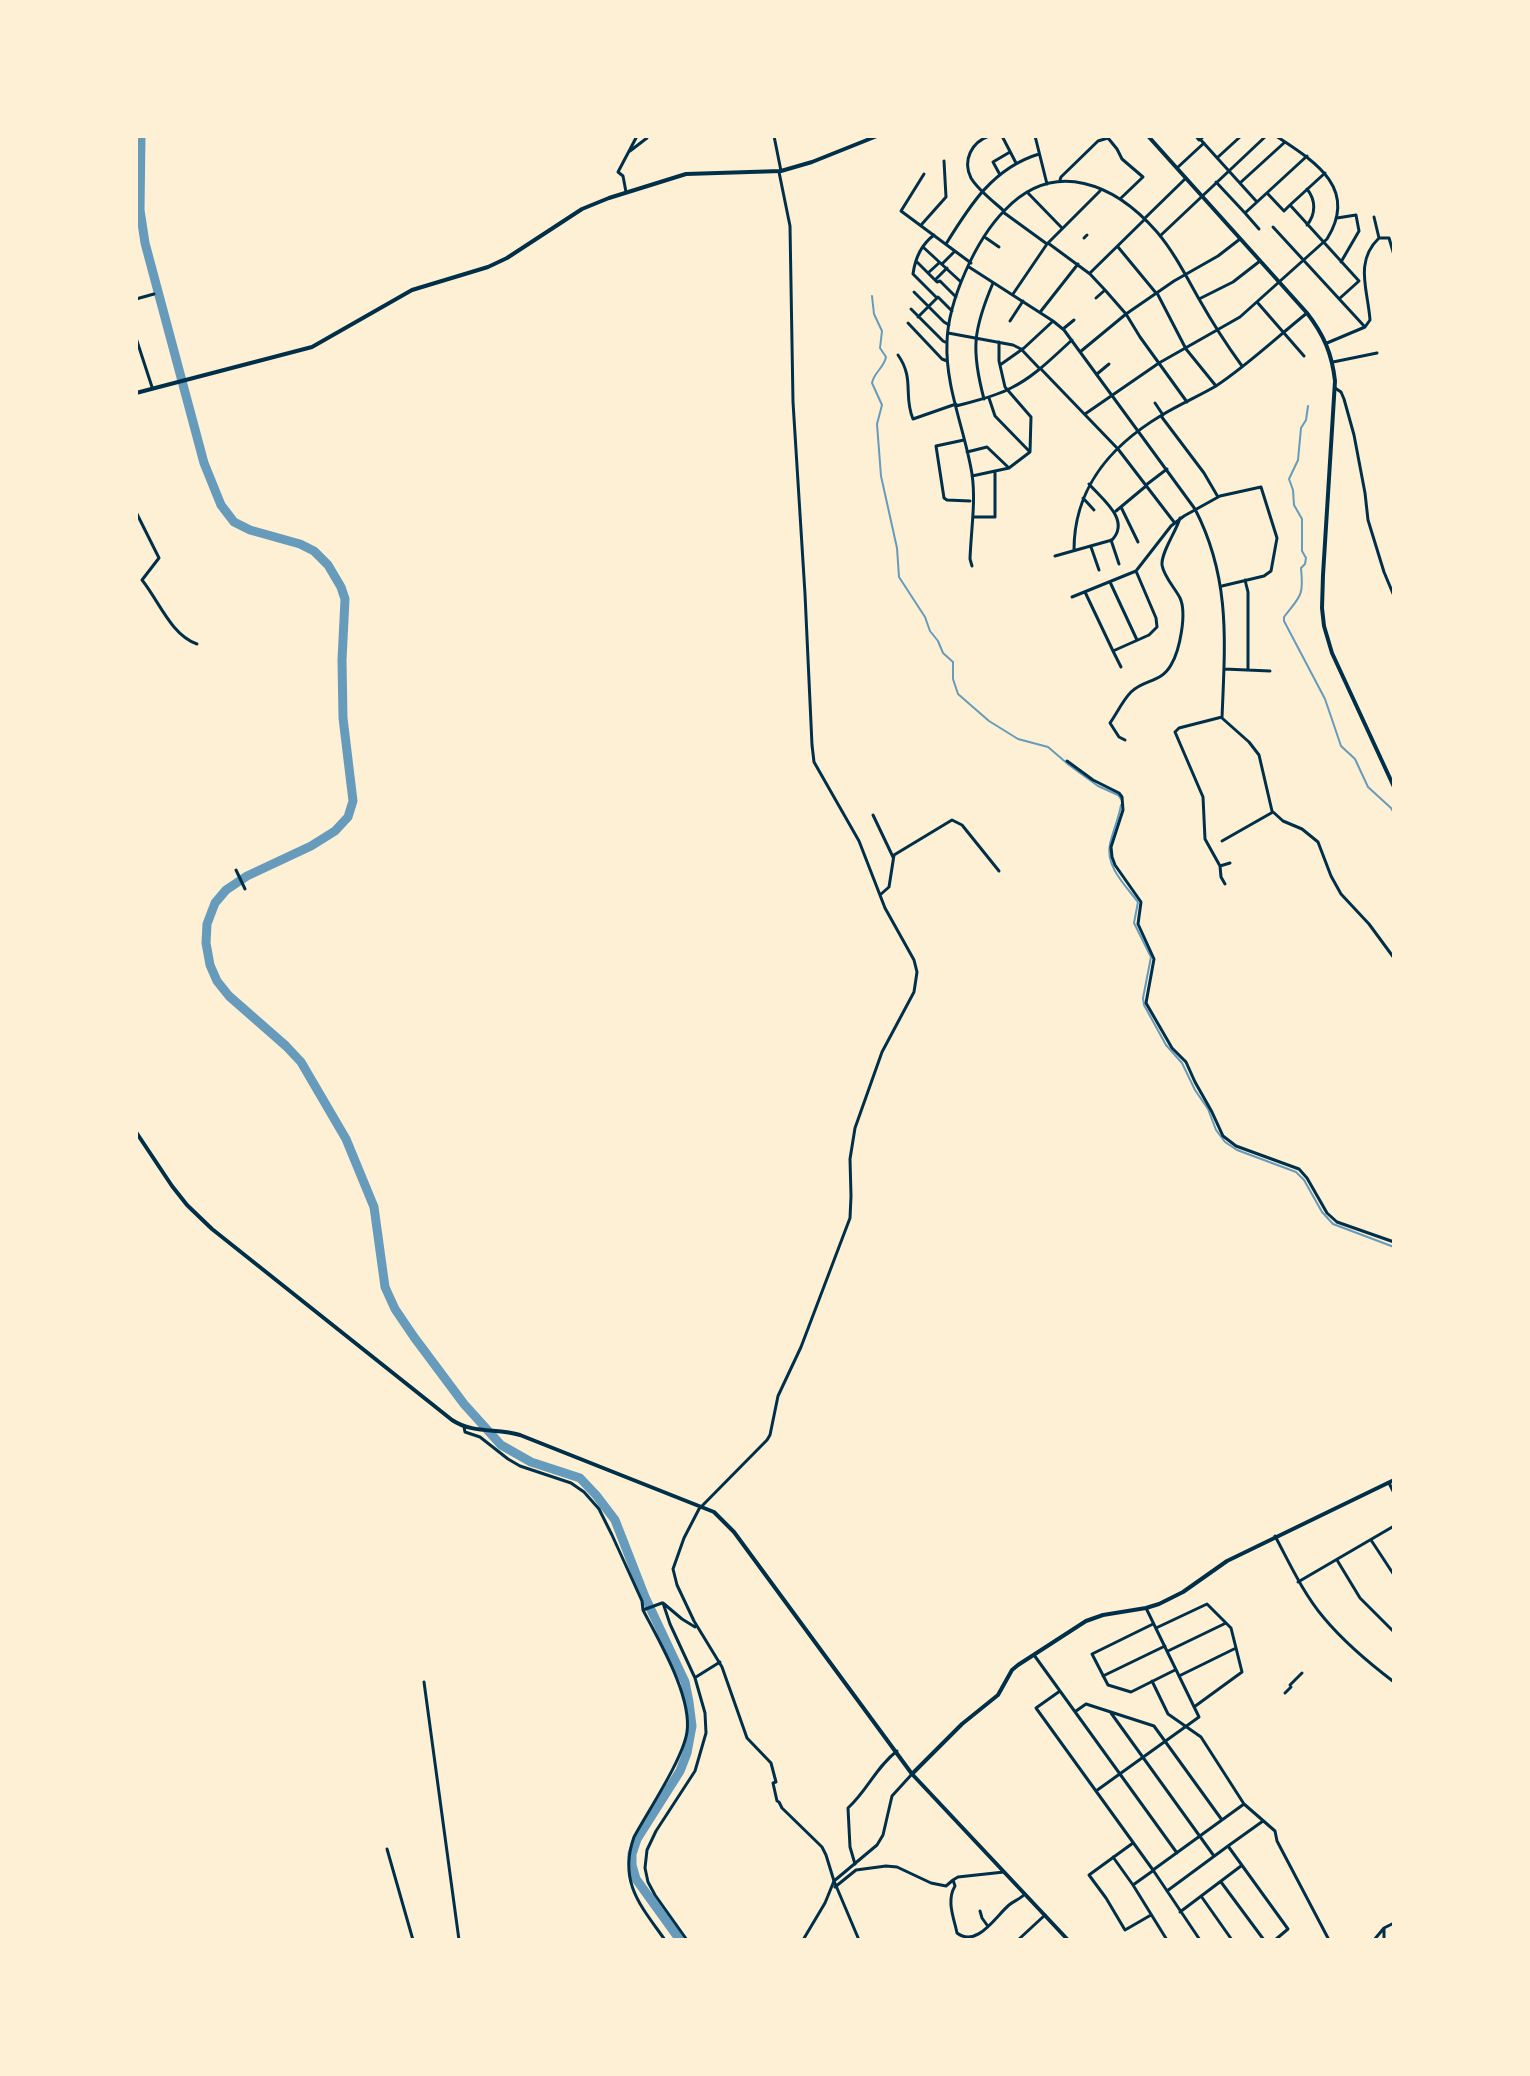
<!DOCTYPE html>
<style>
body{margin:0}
#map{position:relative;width:1530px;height:2076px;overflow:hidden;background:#fdf0d5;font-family:Merriweather,serif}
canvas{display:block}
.frame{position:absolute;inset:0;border:138px solid #fdf0d5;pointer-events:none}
</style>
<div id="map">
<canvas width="1530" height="2076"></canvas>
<div class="frame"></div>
</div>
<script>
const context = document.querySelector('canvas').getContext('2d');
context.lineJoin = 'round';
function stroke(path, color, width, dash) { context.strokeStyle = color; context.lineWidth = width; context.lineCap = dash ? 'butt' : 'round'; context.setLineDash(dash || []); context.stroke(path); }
stroke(new Path2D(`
 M872 296 874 314 882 331 880 348 886 357C884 368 874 372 872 383L882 405 877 424 881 476 897 548 899 577 925 617 930 631 938 641 943 653 953 662V679L958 694 989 721 1018 739 1048 747 1069 765 1098 786 1118 795 1121 799
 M1308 406 1306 420 1301 428 1298 460 1289 479 1293 490 1294 505 1302 519V551L1306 558 1305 564 1301 568C1304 597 1300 596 1284 617V621L1325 699 1341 746 1355 759 1368 787 1391 808 1394 813
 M1121 805C1119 818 1113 830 1110 844 1105 866 1125 885 1138 902L1134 923 1151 957 1143 998 1144 1005 1166 1045 1182 1063 1195 1090 1208 1109 1216 1130 1225 1142 1237 1150 1296 1172 1304 1180 1322 1212 1333 1224 1394 1247`), '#669bbc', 2);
stroke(new Path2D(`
 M141 136 140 210 145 243 204 463 221 505 234 522 250 530 300 544 314 551 328 565 341 587 345 599 342 660 343 718 353 801 348 817 335 831 311 846 247 876 226 890 215 903 207 924 206 943 210 965 217 981 229 996 286 1046 301 1062 346 1139 374 1207 385 1287 395 1309 414 1337 464 1404 501 1445 531 1462 580 1478 596 1495 615 1520 645 1597 685 1682 689 1702 692 1726 687 1753 680 1771 637 1839 632 1854V1865L636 1879 680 1940`), '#669bbc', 9);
stroke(new Path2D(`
 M774 136 781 171
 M989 136C972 142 962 160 971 178 978 190 993 201 1004 211
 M1002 136 1016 163
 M1035 136 1047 184
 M1196 136 1199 140 1204 136
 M1200 139 1257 202 1307 156
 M630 151 647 138
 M1217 158 1241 136
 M1177 168 1204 143
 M779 172 790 226 793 402 805 594 812 745 814 762 859 841 885 908 914 960 917 972 914 992 882 1052 855 1128 850 1159 851 1196 850 1218 801 1347 778 1396 770 1435 767 1440 699 1509 684 1538 673 1569 677 1585 694 1621 722 1667 747 1738 771 1763 776 1782 773 1783 777 1801 779 1802 782 1808 822 1847 826 1855 834 1881 825 1903 803 1940
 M999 173 993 162 1010 152
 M1325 173 1290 205 1359 281 1339 299
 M924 174 901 211 971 263
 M1060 180 1061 177 1098 141 1108 138 1117 149 1122 159 1143 177 1120 199
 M1216 182 1245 213
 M1240 183 1285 142
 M626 192 623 176 618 172 637 136
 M1027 192 1061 227
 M1267 193 1284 211 1290 205
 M1257 202 1245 213 1259 229
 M1003 212 1047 244
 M1337 218 1356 215 1359 231 1341 262
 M1144 219 1186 178
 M922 224 946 197 944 161
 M1307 225C1316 214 1316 200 1307 189
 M1273 227 1365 327 1327 343
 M934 235C922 244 915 259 913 274L937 298
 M1160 236 1266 136
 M986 238 999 247
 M1084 238 1087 235
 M1379 238H1389L1394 255
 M1048 243 1090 274 1105 290 1126 314 1140 337 1187 402
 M946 244C970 205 993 168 1039 154
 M923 247 961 282
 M1118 247 1156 293
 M916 261 937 282 940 281 956 297
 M942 264 955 251
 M969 267 1053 321 1064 330 1195 509C1231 579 1225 642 1222 718L1249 742 1259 755 1272 811 1283 821 1302 829 1318 842 1331 876 1341 894 1369 924 1394 958
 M928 273 939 263
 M1090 273 1144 220
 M936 279 947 268
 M914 292 944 322 949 325
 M1157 293 1186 349 1216 386
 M1013 294 1047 244 1100 191
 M1096 298 1105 290
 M136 299 154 294
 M1199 299 1233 282 1260 261
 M1257 302 1304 356
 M911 309 943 341 945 342
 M1041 311 1078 264
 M918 317 938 297 952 311
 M1010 321 1023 301
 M908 323 942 359 947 361
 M1365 327 1370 320C1368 290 1354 262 1379 238L1374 217
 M1063 329 1074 320
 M948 333 1013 345 1021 349 1040 369
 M136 338 152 387
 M1080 352 1126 314 1174 281 1218 256 1240 239
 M898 355C915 379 903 396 913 419L956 404
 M1333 362 1377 353
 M1000 365 1024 348 1052 322
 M1040 368 1118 449 1174 522
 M1097 374 1109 364
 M1335 388 1341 392 1344 399 1354 435 1365 493 1368 520 1384 572 1394 596
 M989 398 995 416 1030 452 1031 417 1005 387 999 361V342
 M984 399C971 350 973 330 993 283
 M1155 403 1163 415
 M956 406C975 401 994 397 1011 388 1034 377 1053 357 1072 340
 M1085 414 1159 363 1240 317 1327 239C1359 188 1314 161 1276 136
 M1161 416 1204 473 1218 497
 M964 440 936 446 944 498 947 500 970 501
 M967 452 987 447 1009 468
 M972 476 1009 468 1030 452
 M1146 485 1167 469
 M1083 498 1094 510
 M1121 507 1138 542
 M1116 511 1146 486
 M136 512 159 558 142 580C159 601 171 635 197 644
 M973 517H995V471
 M1111 540 1119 564
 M1091 547 1099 570
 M1074 550C1074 488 1110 446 1162 415 1180 404 1199 396 1216 386 1248 365 1277 337 1307 313
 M1055 556 1112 540C1131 520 1102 499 1089 484
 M972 566 970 559C971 531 976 501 972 474 965 430 945 387 947 342 948 301 976 239 1005 210 1055 158 1115 184 1157 232 1174 252 1186 276 1199 299 1212 322 1226 344 1242 366
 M1245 580 1248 592V669
 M1110 582 1137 640
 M1085 592 1113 651 1149 635 1157 627 1156 618 1136 571
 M1072 597 1136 571 1171 526 1184 516 1220 496 1261 487 1277 538 1271 571 1264 576 1222 586
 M1113 651 1121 667
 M1224 669 1270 671
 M1222 717 1179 728 1175 732 1203 797 1205 839 1220 866 1221 877 1225 884
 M1125 740 1119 737 1110 723C1117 713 1123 700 1131 692 1144 679 1161 683 1171 665 1180 650 1187 613 1180 598 1175 588 1164 577 1162 565 1161 552 1176 532 1180 518
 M1067 761 1093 780 1119 793 1122 797 1123 810 1111 847 1112 857 1115 865 1141 902 1138 924 1154 959 1146 1003 1172 1048 1186 1062 1195 1082 1212 1112 1223 1136 1236 1146 1299 1169 1307 1178 1327 1213 1337 1222 1394 1242
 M873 815 893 857
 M1222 841 1273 812
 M1220 866 1230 863
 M236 870 245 889
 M880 895 889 887 894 855 952 820 962 825 999 871
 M464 1427 465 1432 480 1437 508 1459 520 1466 571 1483 584 1492 599 1509 612 1535 642 1601 643 1610C659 1641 692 1696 687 1732 683 1759 648 1811 634 1837 618 1882 641 1906 665 1940
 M1389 1483 1394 1493
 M1275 1536C1290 1564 1303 1593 1324 1618 1344 1642 1369 1663 1394 1682
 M1371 1540 1394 1575
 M1337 1560 1360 1598 1394 1632
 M1298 1582 1394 1526
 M663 1603 670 1624 695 1678 705 1713 706 1733 695 1771 656 1831 647 1850 645 1868 648 1882 655 1895 687 1940
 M663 1603 682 1619 695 1627
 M643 1610 662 1603
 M1153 1624 1092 1654 1108 1685 1131 1692 1175 1670
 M1156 1628 1207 1604 1231 1628 1242 1672 1194 1707
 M1168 1651 1226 1623
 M1034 1655 1177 1853
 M1103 1676 1165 1646
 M1179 1676 1236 1648
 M696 1677 720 1662
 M1152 1681 1168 1714 1201 1737 1244 1804 1275 1831 1277 1841 1329 1940
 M424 1682 459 1940
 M1290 1685 1302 1673
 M1060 1691 1036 1708 1153 1870 1200 1940
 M1285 1693 1291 1687
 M1076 1711 1086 1704 1154 1726 1222 1820
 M1111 1713 1214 1856
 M1096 1791 1199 1717 1146 1608
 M1263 1821 1228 1846 1288 1929 1275 1940
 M1133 1843 1089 1875 1106 1898 1125 1930 1151 1915
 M387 1849 413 1940
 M1113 1857 1133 1885
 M855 1864 850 1847 848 1808C867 1791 876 1767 897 1751
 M1153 1870 1244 1804
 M1154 1870 1133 1885 1167 1940
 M1004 1872 958 1877 953 1880 955 1886C946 1901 954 1918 957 1933 977 1948 995 1917 1009 1905 1014 1901 1020 1899 1025 1894
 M1221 1882 1264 1940
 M835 1887 856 1870 886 1866 897 1867 931 1883 946 1886 953 1880
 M1167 1891 1228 1846
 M1201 1896 1232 1940
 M980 1911 982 1918 987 1925
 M1180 1912 1241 1866
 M1384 1928V1940
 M1018 1940 1045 1915
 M1374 1940 1384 1928 1394 1923`), '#003049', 3);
stroke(new Path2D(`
 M859 1940 834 1881 877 1845 883 1835 892 1796 912 1774`), '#003049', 3);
stroke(new Path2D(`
 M136 393 312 347 412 290 488 267 507 258 582 209 609 198 686 174 781 171 812 162 877 136
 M136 1132 172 1186 187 1205 212 1229 452 1420C473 1434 497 1428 520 1435L714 1512 734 1532 912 1774`), '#003049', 4);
stroke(new Path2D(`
 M1148 136 1307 313C1324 335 1332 354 1335 381L1323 575 1322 608 1324 626 1332 653 1394 787
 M1068 1940 912 1774 962 1724 998 1695 1012 1670 1018 1665 1086 1621 1103 1615 1146 1608 1159 1604 1183 1592 1227 1561 1394 1480`), '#003049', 4);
</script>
